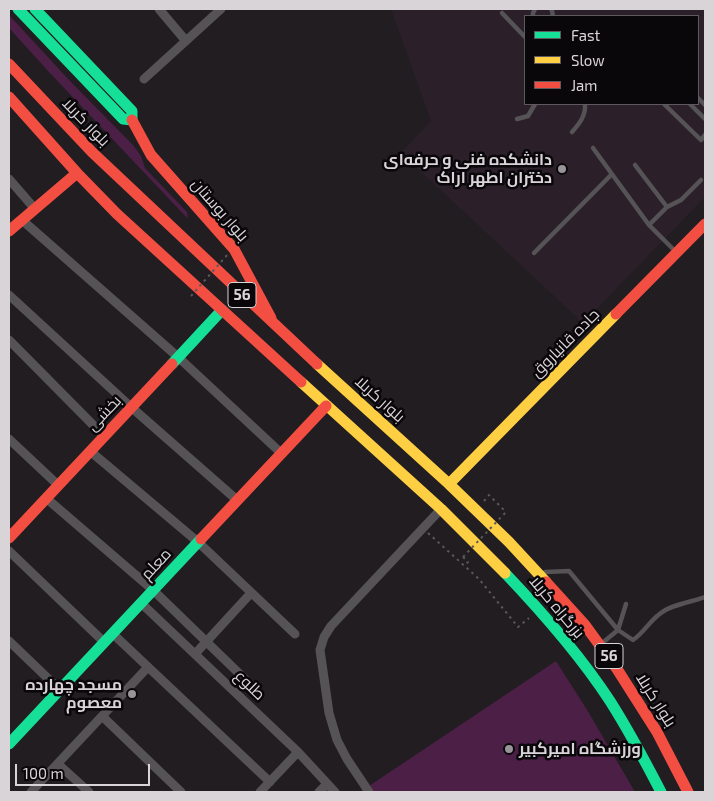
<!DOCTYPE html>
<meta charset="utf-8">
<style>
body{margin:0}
#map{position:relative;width:714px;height:801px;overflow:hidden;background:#211d21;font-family:"Exo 2",sans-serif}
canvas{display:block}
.frame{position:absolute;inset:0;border:10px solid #d9d4d8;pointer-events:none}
.legend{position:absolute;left:524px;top:15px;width:175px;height:90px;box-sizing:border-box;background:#0a070a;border:1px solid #5d595c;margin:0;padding:6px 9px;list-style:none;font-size:15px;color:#d9d4d8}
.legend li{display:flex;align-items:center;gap:10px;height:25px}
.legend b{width:25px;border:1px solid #5d595c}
.scale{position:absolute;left:15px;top:764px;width:135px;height:22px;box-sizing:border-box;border:2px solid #d9d4d8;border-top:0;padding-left:6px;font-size:15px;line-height:18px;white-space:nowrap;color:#d9d4d8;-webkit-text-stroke:4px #0a070a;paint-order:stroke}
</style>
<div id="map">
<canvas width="714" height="801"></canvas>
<div class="frame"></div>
<ul class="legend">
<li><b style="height:6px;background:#16e098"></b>Fast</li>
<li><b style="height:6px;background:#ffcf43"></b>Slow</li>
<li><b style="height:6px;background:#f24e42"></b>Jam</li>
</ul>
<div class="scale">100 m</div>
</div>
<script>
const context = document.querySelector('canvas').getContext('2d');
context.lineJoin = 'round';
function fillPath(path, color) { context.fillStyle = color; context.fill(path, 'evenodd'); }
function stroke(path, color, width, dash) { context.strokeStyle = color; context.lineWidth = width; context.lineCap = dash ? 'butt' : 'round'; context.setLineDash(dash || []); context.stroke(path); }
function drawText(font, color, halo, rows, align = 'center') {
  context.font = font + ' "Exo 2",Cairo,sans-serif'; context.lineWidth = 5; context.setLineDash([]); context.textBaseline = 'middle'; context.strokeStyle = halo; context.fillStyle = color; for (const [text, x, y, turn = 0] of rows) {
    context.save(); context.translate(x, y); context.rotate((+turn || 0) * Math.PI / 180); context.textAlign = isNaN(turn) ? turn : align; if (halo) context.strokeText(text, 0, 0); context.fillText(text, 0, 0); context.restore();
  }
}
fillPath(new Path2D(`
 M391 9H705V197L583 323 401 153 431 121ZM525 16H698V104H525Z`), '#2b202a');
fillPath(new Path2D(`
 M9 15 70 81 133 145 141 156 145 168 187 212 188 219 48 71 9 28Z
 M556 661 589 713 635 792H360Z`), '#4b1f46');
stroke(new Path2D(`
 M484 501 489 495 506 512
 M428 533 479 579 518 627 529 618
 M463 557 468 562 466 564`), '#5a585a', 2, [2.5, 4]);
stroke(new Path2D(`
 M551 9 552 11 553 16
 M502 13 525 37
 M533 16V13L535 9
 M698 98 705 105
 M664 104 701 140 705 135
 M690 104 705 119
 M517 119 528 116 535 104
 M572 132C579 124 586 116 585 104
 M593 148 649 225 676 252
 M635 165 667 207
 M649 225 667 207 681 200 701 180
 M534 253 612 174
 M545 572 569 571 618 630 633 640C645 632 651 618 664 611 672 605 695 601 705 597
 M601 644 618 630 626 604`), '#555355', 4.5);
stroke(new Path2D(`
 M159 9 186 41
 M144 79 221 9
 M9 179 35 209
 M22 220 178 357 281 453
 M9 295 131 407 237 500
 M9 340 104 436
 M9 439 58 485
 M90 451 198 542 295 634
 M46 498 153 590 252 686
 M9 551 104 642
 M141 603 298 752 335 792
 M112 633 270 782
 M9 641 60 690
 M195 654 251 593
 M102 716 181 792
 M58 764 89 792
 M31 792 148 667
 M260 792 298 752
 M319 792 327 784
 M369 792 347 759 337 740 329 713 320 650 324 637 331 626 441 509`), '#555355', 9);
stroke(new Path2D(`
 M18 9 123 119 132 120V111L35 9
 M172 364 222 310
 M505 573C543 613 580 655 610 701 629 731 645 761 661 792
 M9 744 201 539`), '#16e098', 11);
stroke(new Path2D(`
 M317 364 449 484 509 542 546 582
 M301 382 441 509 505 573
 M449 484 616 314`), '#ffcf43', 11);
stroke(new Path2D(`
 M9 64 92 152 317 364
 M9 97 77 173 117 214 301 382
 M132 120 151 155 234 249 271 318
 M9 231 77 173
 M616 314 705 224
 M9 538 172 364
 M201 539 326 406
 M546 582 585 625 617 669 657 732 688 792`), '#f24e42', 11);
stroke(new Path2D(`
 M191 296 228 254
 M463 557 506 512`), '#5a585a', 2, [2.5, 4]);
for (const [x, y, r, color] of [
 [562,169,5,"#999498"],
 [132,694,5,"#999498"],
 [509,749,5,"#999498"]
]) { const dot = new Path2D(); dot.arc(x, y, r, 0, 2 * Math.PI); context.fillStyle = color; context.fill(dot); stroke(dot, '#0a070a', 2); }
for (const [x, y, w] of [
 [242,295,28],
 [609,656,28]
]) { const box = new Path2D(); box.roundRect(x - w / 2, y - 12.5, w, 25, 4); context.fillStyle = '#0a070a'; context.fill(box); stroke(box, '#d9d4d8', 1); }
drawText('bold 15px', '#d9d4d8', null, [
 ["56",242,295],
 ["56",609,656]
]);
drawText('16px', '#d9d4d8', '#0a070a', [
 ["بلوار کربلا",86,122,46],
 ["بلوار بوستان",220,210,49],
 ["جاده قانیاروق",565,343,-45],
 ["بلوار کربلا",380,399,42],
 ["بخشی",104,413,-47],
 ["معلم",156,564,-47],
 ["بزرگراه کربلا",557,607,50],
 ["طلوع",250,685,44],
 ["بلوار کربلا",656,700,58]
]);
drawText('bold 16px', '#d9d4d8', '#0a070a', [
 ["دانشکده فنی و حرفه‌ای",552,160],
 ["دختران اطهر اراک",552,178],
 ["مسجد چهارده",122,685],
 ["معصوم",122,703],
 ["ورزشگاه امیرکبیر",519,749,"left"]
], 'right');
</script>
